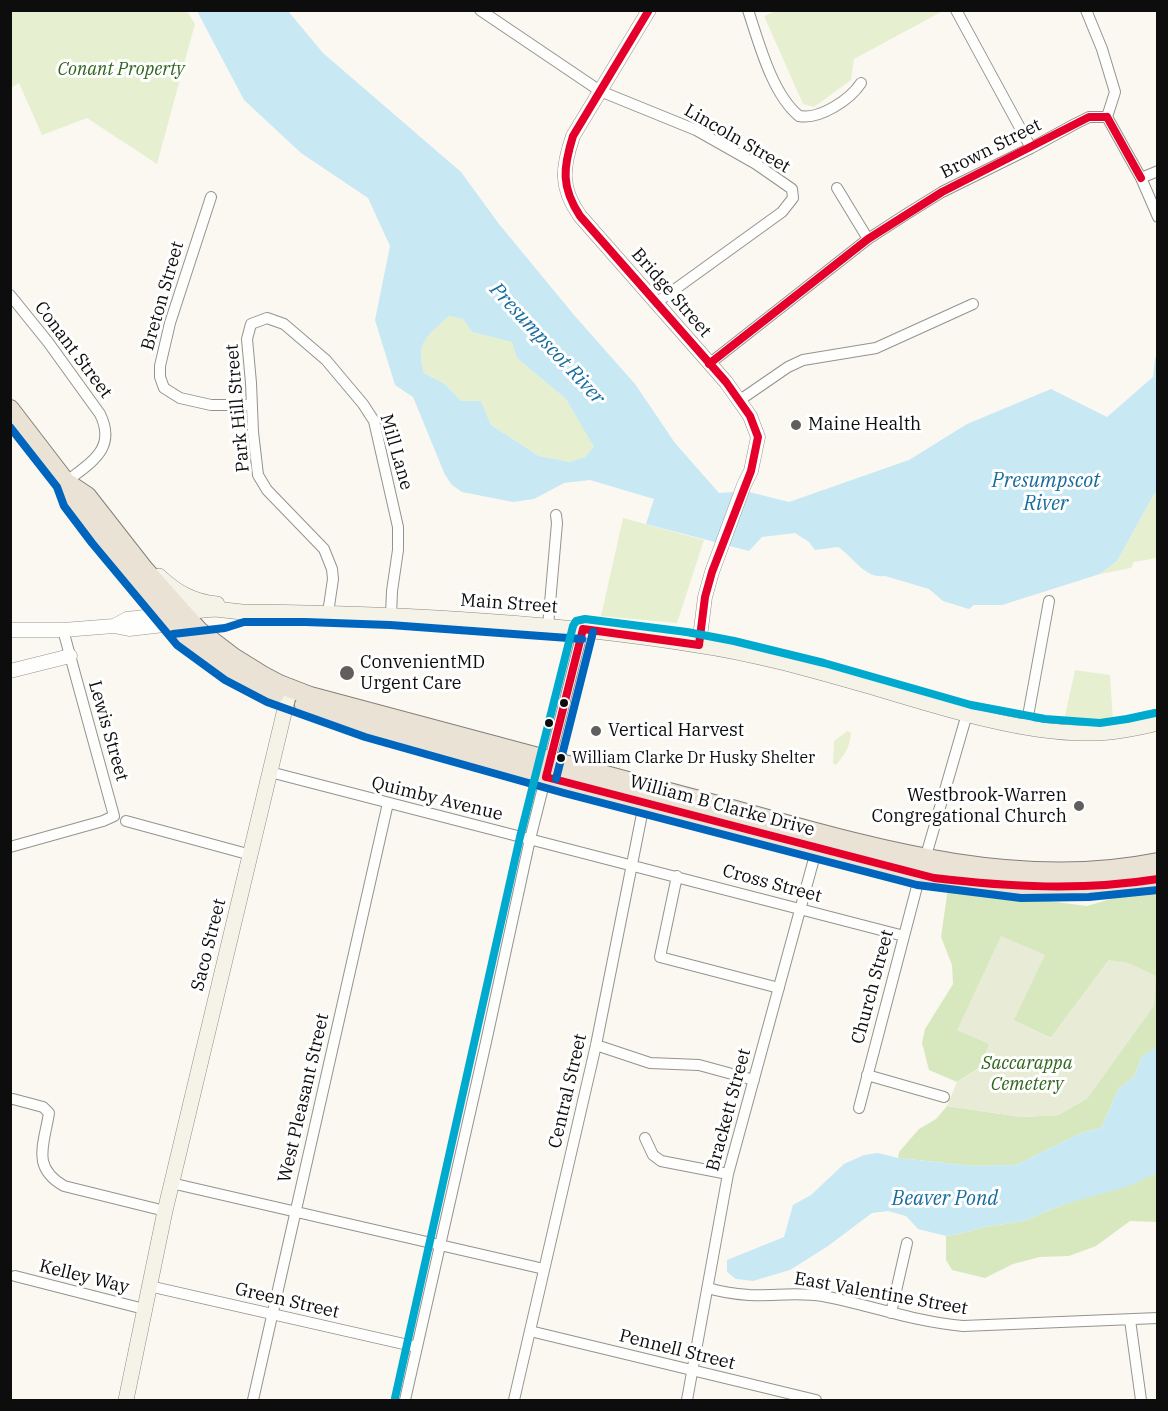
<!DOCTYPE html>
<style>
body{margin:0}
#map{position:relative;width:1168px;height:1411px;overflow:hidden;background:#fbf8f1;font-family:"IBM Plex Serif",serif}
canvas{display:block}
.frame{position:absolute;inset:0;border:12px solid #0d0d0d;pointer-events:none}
</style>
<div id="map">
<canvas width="1168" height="1411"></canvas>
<div class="frame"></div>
</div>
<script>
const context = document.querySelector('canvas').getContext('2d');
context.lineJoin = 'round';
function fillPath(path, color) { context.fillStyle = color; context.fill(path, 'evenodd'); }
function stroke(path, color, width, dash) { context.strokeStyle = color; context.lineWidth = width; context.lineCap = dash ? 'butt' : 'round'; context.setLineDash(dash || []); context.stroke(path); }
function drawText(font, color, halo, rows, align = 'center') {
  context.font = font + ' "IBM Plex Serif",serif'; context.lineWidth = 6; context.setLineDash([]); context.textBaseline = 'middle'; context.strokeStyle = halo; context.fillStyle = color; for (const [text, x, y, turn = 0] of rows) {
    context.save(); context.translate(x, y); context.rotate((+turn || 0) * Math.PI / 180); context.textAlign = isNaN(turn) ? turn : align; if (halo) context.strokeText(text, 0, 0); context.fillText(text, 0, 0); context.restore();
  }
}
fillPath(new Path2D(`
 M11 10 187 11 195 24 157 164 87 118 42 135 19 83 11 88Z
 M778 10H943V11L854 59 851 80 814 107 803 104 764 16Z
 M448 316 463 319 472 332 513 342 517 358 566 399 595 447 585 457 570 462 539 456 491 425 481 401H461L445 384 424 373C415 342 427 336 448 316Z
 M1157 492V558L1134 562 1131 568 1100 574 1117 561 1153 496Z
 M623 518 704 540 677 623 601 616Z
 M1075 670 1110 675 1113 720 1088 722 1064 720Z
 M847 731 851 733C850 747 845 754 836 765L833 763 834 741Z`), '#e6f0d1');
fillPath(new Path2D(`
 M1157 884V1048L1142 1056 1134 1077 1119 1088 1101 1128 1081 1133 1016 1165 973 1166 898 1158 899 1152 919 1129 936 1119 947 1106 1021 1117 1059 1115 1109 960 1051 1038 1013 1020 958 1030 990 1044 979 1068 957 1082 929 1070 922 1043 925 1029 953 984 952 965 941 937 948 888 1087 906 1121 896 1148 885Z
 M1157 1170V1222L1130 1221 1096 1246 1069 1256 1040 1257 1013 1264 985 1278 952 1270 946 1260V1236L963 1233 984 1227 1024 1221 1062 1205 1155 1174Z`), '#d7e8bf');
fillPath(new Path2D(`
 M1001 936 1045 955 1014 1020 1050 1038 1109 960 1129 963 1156 976 1154 1006 1087 1099 1059 1115 1021 1117 947 1106 957 1082 980 1068 989 1044 957 1030Z`), '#e8ebd6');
fillPath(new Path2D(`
 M197 11H288L323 53 461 172 499 224 574 315 635 384 675 443 719 493 745 491 789 502 909 460 967 424 1051 389 1107 417 1153 377 1155 358 1157 357V492L1153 496 1117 561 1100 574 1002 605H974L969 609 943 601 929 589 885 576C864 579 854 557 838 547L815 550 809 542 795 533 762 537 749 551 646 524 654 499 590 480 564 483 534 499 513 502 462 492 452 485 445 475 413 397 395 385 375 320 390 246 368 198 301 153 244 100ZM449 316 463 319 472 332 512 342 517 358 566 399 594 447 585 457 570 462 539 456 491 425 481 401H461L445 384 424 373C415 342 427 336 449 316Z
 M1155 1048H1157L1158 1170 1155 1174 1129 1186 1062 1205 1024 1221 984 1227 963 1233 946 1236 918 1229 906 1216 888 1211 872 1213 828 1246 790 1270 753 1281 736 1279 727 1272V1260L784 1237 793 1205 811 1195 844 1164 864 1155 878 1153 898 1158 973 1166 1016 1165 1081 1133 1101 1128 1119 1088 1134 1077 1142 1056Z`), '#c8e8f4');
const minor = new Path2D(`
 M480 10 600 91 696 130 756 164 792 189 793 198 782 212 656 303
 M748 10C759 43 772 94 799 116 819 120 850 100 861 83
 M956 10 1031 148
 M1086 10 1102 49 1115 92 1107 117
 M1107 117 1141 178 1158 217
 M1141 178 1158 171
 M837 188 868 239
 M211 197 170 323 160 366V377L164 388 180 398 211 405H251
 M10 295 48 342 100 414C117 449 91 462 66 482
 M709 364 868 239 905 215 942 192 1031 148 1075 124 1089 117H1107
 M740 400 788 367 803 360 876 348 973 304
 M328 613 333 579 332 569 324 549 267 490 258 475 253 432 251 383 247 339 251 324 267 318 284 324 326 360 363 404 374 421 398 527V550L392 591 391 615
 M548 626 557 523 556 515
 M1026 727 1049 601
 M270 772 904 936
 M126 821 251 855
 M10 847 103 821 114 816 63 630
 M925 859 967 714
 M677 876 660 957 779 988
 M596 1045 650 1063 699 1065 754 1080
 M867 1075 944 1097
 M13 1099 43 1107 49 1113C44 1145 31 1167 64 1186L165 1211
 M859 1108 920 875
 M645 1138 653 1155 661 1161 728 1174
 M171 1183 544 1269
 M15 1276 144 1309
 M149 1286 417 1347
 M708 1288C721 1292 735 1294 749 1295 774 1296 798 1292 823 1296 870 1305 915 1322 963 1326L1158 1318
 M891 1313 907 1243
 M1130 1320 1141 1400
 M530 1331 816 1400
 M253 1400 388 803
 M405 1400 486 1042 530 839 583 629
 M514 1400 596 1045 645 799
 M687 1400 728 1174 818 844`);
const tertiary = new Path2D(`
 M649 10 573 136C562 168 560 188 580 216L726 382 750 416 758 437 751 471 744 485 712 572 705 597 699 645
 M114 626 127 619 171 614
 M10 630H63L114 626 129 629 172 624
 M10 671 70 656`);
const secondary = new Path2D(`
 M159 576C176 592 193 602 217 604
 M182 612 215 609 242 612C394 613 547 621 697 645 759 654 819 672 879 689 940 707 1020 733 1084 733 1108 734 1134 729 1158 723
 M126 1400 165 1211 290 688`);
const trunk = new Path2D(`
 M10 409 66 482 87 496 144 569 199 631 233 657 262 675 279 684 310 696C439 730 567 765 695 799 845 839 1001 894 1158 862
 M66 482 73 501 100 537 184 638 230 671 275 694
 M304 705 368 727 461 753 920 875 1021 888 1088 887 1158 879`);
stroke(minor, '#949390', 12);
stroke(tertiary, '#949390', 15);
stroke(secondary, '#8b8986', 16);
stroke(trunk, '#81807d', 20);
stroke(minor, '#fefefd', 10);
stroke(tertiary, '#fefefd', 14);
stroke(secondary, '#f5f3e8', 15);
stroke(trunk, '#ebe2d6', 18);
stroke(new Path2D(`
 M649 10 573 136C563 168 561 187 580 216L726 382 750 416 758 437 751 471 712 572 705 597 699 645
 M1107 117 1141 178
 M709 364 868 239 942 192 1089 117H1107
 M583 629 699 645
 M546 777 934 878C1009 887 1082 891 1158 879
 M546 777 583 629`), '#e4002b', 8);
stroke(new Path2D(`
 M10 427 57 487 64 506 92 543 177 645 225 680 267 702 365 737 564 793 917 885 1021 898 1089 897 1158 890
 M173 634 225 628 244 622H305L390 625 582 639
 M556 779 593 632`), '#0065bd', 8);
stroke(new Path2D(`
 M395 1398 520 837 573 626 576 621 585 619 687 632 734 641 824 663 971 705 1045 719 1100 723 1127 719 1155 713`), '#00a9ce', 8);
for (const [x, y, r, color] of [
 [796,425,6,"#605f5d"],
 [347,673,8,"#605f5d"],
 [564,703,5,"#0d0d0d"],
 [549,723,5,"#0d0d0d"],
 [596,731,6,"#605f5d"],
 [561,758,5,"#0d0d0d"],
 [1079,806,6,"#605f5d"]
]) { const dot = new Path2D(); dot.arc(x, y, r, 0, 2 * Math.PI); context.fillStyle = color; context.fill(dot); stroke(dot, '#fff', 2); }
drawText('16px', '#0d0d0d', '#fff', [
 ["William Clarke Dr Husky Shelter",572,758]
], 'left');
drawText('italic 18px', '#30651d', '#fff', [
 ["Conant Property",121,70],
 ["Saccarappa",1027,1064],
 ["Cemetery",1027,1085]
]);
drawText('18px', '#0d0d0d', '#fff', [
 ["Lincoln Street",737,139,30],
 ["Brown Street",991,149,-27],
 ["Bridge Street",671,293,49],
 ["Breton Street",163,296,-74],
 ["Conant Street",73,350,53],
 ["Park Hill Street",238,408,-95],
 ["Mill Lane",396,452,74],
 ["Main Street",509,604,4],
 ["Lewis Street",108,731,74],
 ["Quimby Avenue",437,799,14],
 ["William B Clarke Drive",722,806,15],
 ["Cross Street",772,884,15],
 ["Saco Street",209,945,-76],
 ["Church Street",873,987,-75],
 ["Central Street",568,1091,-77],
 ["West Pleasant Street",304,1098,-77],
 ["Brackett Street",729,1110,-75],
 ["Kelley Way",84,1277,14],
 ["East Valentine Street",881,1294,10],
 ["Green Street",287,1301,13],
 ["Pennell Street",677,1350,14]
]);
drawText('18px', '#0d0d0d', '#fff', [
 ["Maine Health",808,425],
 ["ConvenientMD",360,663],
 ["Urgent Care",360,684],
 ["Vertical Harvest",608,731],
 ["Westbrook-Warren",1067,796,"right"],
 ["Congregational Church",1067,817,"right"]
], 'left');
drawText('italic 20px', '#166c9f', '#fff', [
 ["Presumpscot River",547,344,47],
 ["Presumpscot",1046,481],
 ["River",1046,504],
 ["Beaver Pond",945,1199]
]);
</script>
